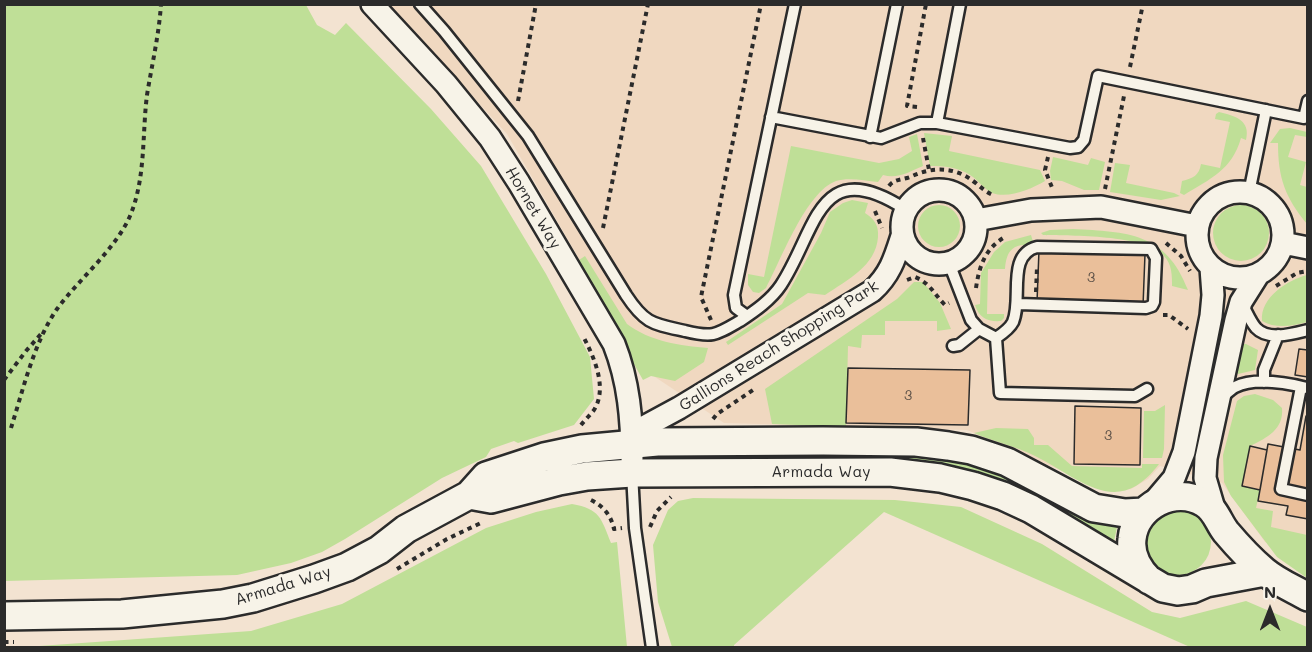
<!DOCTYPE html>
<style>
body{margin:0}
#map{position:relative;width:1312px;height:652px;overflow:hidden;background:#f3e3d1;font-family:Mali,sans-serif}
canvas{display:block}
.frame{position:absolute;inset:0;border:6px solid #2b2b2b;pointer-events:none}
.north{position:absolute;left:1240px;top:580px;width:60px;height:60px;-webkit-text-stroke:4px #f7f3e8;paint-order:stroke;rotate:0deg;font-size:16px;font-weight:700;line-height:24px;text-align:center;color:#2b2b2b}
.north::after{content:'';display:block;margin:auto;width:21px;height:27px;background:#2b2b2b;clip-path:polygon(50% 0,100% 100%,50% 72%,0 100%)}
</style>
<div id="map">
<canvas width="1312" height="652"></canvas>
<div class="frame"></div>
<div class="north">N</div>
</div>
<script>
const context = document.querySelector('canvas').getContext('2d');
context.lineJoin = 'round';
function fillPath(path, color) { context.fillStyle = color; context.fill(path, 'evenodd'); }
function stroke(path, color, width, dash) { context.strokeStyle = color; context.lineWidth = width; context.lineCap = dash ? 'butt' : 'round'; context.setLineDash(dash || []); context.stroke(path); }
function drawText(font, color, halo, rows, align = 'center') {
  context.font = font + ' Mali,sans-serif'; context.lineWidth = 6; context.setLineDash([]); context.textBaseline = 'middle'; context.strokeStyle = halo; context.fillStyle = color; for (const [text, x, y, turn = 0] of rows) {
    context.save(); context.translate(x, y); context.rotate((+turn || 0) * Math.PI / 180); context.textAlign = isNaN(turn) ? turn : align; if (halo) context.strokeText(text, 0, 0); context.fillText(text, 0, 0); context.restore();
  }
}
fillPath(new Path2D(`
 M388 5H1307V568L1265 542 1222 483 1160 466 1148 479 1131 489 1111 492 967 430 724 423 646 371 639 363 507 134Z`), '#f0d8c0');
fillPath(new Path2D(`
 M4 5H306L317 25 335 35 346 23 431 109 481 166 546 274 590 357 594 399 574 425 518 443 514 441 491 449 486 457 442 478 345 539 322 552 291 563 237 575 5 581Z
 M1219 112C1235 116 1251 120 1246 140L1241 138C1232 170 1210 179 1184 195L1180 193 1182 181C1193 178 1199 176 1201 164L1220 168 1230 122 1215 119 1216 114Z
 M1290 128 1307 132V137L1295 135 1288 157 1306 162 1300 185 1307 187V224C1285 197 1278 178 1278 143H1270L1280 129Z
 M924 133 952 136 949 151 1040 170 1045 181C1031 189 1009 199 992 193 984 189 978 180 970 175 958 167 944 166 930 166Z
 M917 134 923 166C909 172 898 179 883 175L878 182C865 181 849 177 836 181 806 192 781 260 766 288L759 293 753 292 748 285V274L764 277 791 146 879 163 899 159 912 151 909 137Z
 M1053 157 1088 165 1091 158 1105 162 1099 190H1084L1062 181 1051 180 1050 171Z
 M1115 163 1130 165 1126 183 1174 193 1180 196 1161 200 1110 192Z
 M852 200 868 203 865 213C874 219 879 225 878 237 876 266 847 280 825 295L808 293 728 345 726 342 782 304 821 233 830 212 843 203Z
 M918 226a21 21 0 1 1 42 0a21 21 0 1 1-42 0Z
 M1213 233a28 28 0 1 1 56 0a28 28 0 1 1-56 0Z
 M1073 229C1127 232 1166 232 1188 290L1172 286C1172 276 1172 264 1164 256 1143 234 1072 236 1043 235L1041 233 1050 230Z
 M1031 235 1034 245C1014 244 1007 248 1005 269H988L987 314H1004V318L1001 321C988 322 979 318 975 305L980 304 981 273 994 252 1005 242Z
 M585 256 627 324C649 341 681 346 708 348L704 362 675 381 651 376 643 380 576 262Z
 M1307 275V322C1294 326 1275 329 1262 321 1260 297 1288 280 1307 275Z
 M914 282H923L940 303 951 329 937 331V321H885V335H862L861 348 848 346 846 427 772 424 765 389 897 299Z
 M1242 344H1246L1258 350 1255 370 1238 374 1235 370Z
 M1255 394 1273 400 1282 408C1284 429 1267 438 1250 446L1242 486 1260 490 1256 508 1273 511 1271 527 1307 535V578L1277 557 1231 496 1224 482 1223 455 1237 401 1244 396Z
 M1165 405 1164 449 1162 458H1143L1144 411H1155Z
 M996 428 1028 429 1034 438V445H1048L1072 466 1142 468V464H1159C1117 520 1080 478 1035 456 1016 446 994 442 974 433Z
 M718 453H907L965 463 1009 476 1118 523 1113 546 1012 488 717 462Z
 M693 498 895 500 961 507 1042 544 1152 612 1180 618 1246 601 1307 627V647H1190L884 512 734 645V647H672L658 602 653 545 668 510 678 501Z
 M572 504C600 509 601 518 611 543L617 542 627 647H25L251 631 342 604 486 528 536 512Z
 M1145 542a33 33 0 1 1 66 0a33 33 0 1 1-66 0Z`), '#bfdf97');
const building = new Path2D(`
 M1039 250 1145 254 1143 306 1037 302Z
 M1299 349 1308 350V377L1295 375Z
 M848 368 970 370 968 425 846 423Z
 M1075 406 1141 408 1140 465 1074 464Z
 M1306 416H1308V519L1286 515 1288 506 1258 501 1268 444 1300 450Z
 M1250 446 1267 450 1260 490 1242 486Z`);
fillPath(building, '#eabf9a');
stroke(building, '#2b2b2b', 1.5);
const service = new Path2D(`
 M420 4 444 31 528 136 626 295C645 324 653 324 685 331 713 338 716 335 740 321 755 311 771 300 781 285 817 230 818 153 905 209
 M960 4 937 123 1070 148 1078 147 1084 140 1098 76 1304 118 1308 101
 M771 117 881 138 920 123H937
 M870 137 897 4
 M1249 193 1266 110
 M949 263 971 320 979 329 996 338 1000 393 1135 396 1147 389
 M1241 302C1246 310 1250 321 1256 328 1268 341 1292 334 1308 330
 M747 316 736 308 734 295 795 4
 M996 338C1002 334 1010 328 1013 322 1023 298 1006 255 1037 247L1151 249 1156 258 1154 302 1152 306 1146 308 1018 304
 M953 346 959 345 979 329
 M1264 382V370L1278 335
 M1301 387 1281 489 1308 495
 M1220 399C1225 395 1230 390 1235 387 1255 377 1287 383 1307 388
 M632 473 635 528 652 648`);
const minor = new Path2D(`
 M372 4 446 84 490 138 519 183 614 344C629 382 632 420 632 459
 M902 227a37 37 0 1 1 74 0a37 37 0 1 1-74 0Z
 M1197 235a43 43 0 1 1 86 0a43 43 0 1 1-86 0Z
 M976 220 1031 210 1101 207 1197 226
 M1283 243 1308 248
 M631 434 679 408 872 291C890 275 895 258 902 236
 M1152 504 1174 478 1184 452 1211 316 1213 295 1211 268
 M1215 512 1205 478 1206 458 1236 320 1241 302 1258 275`);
const tertiary = new Path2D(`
 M469 495 491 499 559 481 587 476 632 473 890 472 940 478 973 486 1003 496 1031 509 1163 588 1178 591 1192 589 1206 583 1265 572
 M1149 580C1138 569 1130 556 1132 539 1135 506 1175 485 1204 503 1216 510 1218 522 1226 532 1237 545 1251 560 1264 571 1277 582 1294 589 1308 597
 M4 616 122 614 223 604 253 598 314 579 347 567 379 550 406 529 469 495 486 476 544 457 582 449 657 442 823 441 916 442 948 446 971 450 1007 462 1094 508 1125 513 1144 512`);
stroke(service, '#2b2b2b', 15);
stroke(minor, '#2b2b2b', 26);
stroke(tertiary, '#2b2b2b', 32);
stroke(new Path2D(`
 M1130 67 1143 4
 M518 101 536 4
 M917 107 907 106 926 4
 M923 138 929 170
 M1048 157 1045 170 1053 190
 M889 186C894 179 902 180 910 177 931 167 954 166 973 181 980 186 985 192 993 195
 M1105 189 1124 96
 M875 211 882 228
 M603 228 648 4
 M1166 243 1181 256 1190 271
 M907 280 915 277C930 283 934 294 945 305L949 303
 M1276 286 1297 273 1308 271
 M976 288C979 267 985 248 1005 237
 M1036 292 1037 267
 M1163 315H1169L1188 329
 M711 320 701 297 761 4
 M4 380 26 351 41 334
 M713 419 717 414 753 390
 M581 425C585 420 590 415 594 410 608 388 594 357 583 336
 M11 428C23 390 34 342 57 309 79 279 115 250 130 216 146 178 142 134 147 95 152 64 159 35 161 4
 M591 500C603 506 611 515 614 529L622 528
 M650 527 657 511 671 497
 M397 569 447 539 483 522
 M4 642H14`), '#2b2b2b', 4, [4.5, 4.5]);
stroke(service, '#f7f3e8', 10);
stroke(minor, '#f7f3e8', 21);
stroke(tertiary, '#f7f3e8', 27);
drawText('14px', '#5b5047', null, [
 ["3",1091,278],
 ["3",908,396],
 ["3",1108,436]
]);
drawText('16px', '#2b2b2b', '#f7f3e8', [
 ["Hornet Way",533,208,59],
 ["Gallions Reach Shopping Park",779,346,-32],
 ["Armada Way",821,472],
 ["Armada Way",283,586,-17]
]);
</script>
